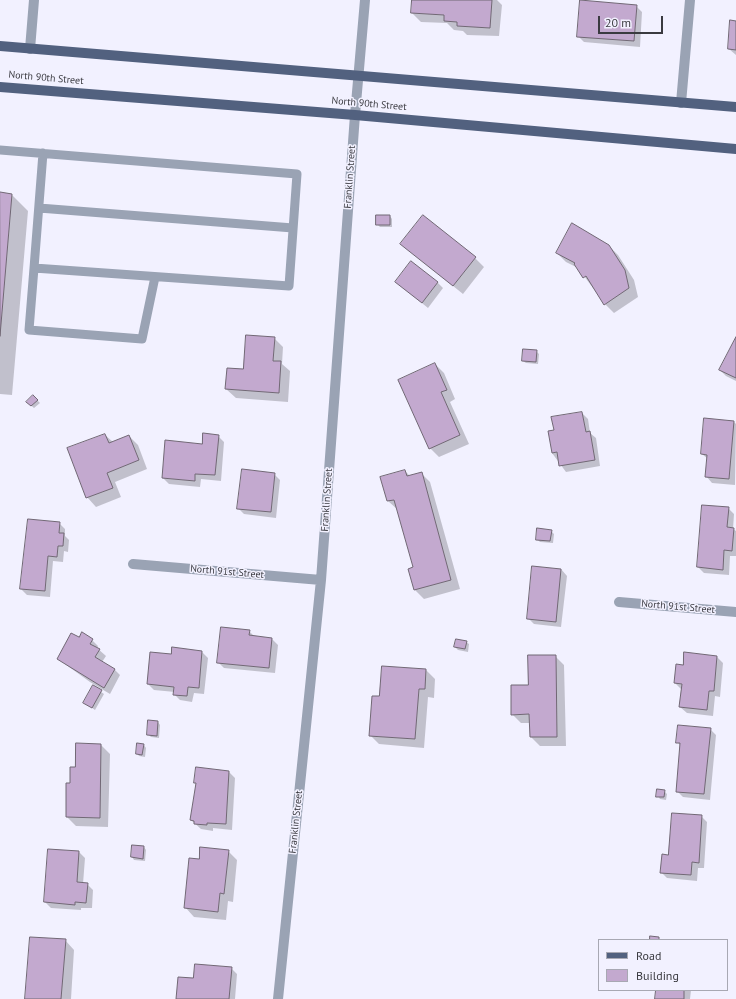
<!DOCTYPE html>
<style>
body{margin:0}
#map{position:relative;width:736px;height:999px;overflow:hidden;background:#f2f1ff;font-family:"PT Sans",sans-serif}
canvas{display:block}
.legend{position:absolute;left:598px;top:939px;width:130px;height:52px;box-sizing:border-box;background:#f2f1ff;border:1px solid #a8a8b3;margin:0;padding:5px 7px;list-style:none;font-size:12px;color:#3a3a40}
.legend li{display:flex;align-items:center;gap:8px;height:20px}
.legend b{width:20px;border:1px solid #a8a8b3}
.scale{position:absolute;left:598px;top:16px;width:65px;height:18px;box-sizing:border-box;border:2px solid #3a3a40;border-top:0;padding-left:5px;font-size:12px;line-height:14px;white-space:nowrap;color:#3a3a40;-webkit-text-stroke:3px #f2f1ff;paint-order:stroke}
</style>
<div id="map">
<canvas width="736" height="999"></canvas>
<ul class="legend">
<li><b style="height:5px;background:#52617f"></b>Road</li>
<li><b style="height:11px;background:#c3a9cf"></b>Building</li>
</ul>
<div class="scale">20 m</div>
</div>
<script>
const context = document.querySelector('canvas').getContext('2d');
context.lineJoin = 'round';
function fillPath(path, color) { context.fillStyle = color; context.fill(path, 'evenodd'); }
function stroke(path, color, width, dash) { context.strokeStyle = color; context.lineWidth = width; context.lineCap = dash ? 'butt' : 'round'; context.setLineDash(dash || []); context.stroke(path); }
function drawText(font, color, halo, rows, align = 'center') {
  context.font = font + ' "PT Sans",sans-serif'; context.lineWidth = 3; context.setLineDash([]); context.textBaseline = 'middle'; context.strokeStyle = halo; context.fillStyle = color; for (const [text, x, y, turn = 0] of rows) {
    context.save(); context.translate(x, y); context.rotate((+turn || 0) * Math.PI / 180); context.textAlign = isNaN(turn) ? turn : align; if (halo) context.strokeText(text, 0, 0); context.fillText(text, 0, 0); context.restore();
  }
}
fillPath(new Path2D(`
 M413 0H497L502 5 499 36 467 35 463 31 454 30 447 23 421 22 412 13Z
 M636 6 642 12 640 47 584 42 578 36Z
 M736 22V55L729 49Z
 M0 193 12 195 28 211 12 395 0 394Z
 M390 216 392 219V227H380L377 224Z
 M401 244 475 258 484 267 463 294Z
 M608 245 618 255 634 280 638 297 614 313 605 304 578 268 566 262 557 253Z
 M396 282H437L443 288 428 308Z
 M274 338 283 347 282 364 290 371 288 402 236 398 226 389Z
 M736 339V381L726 376 720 370Z
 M536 351 539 354 538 364 526 363 523 361Z
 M435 364 444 373 455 399 450 402 469 444 439 457 430 448Z
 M33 396 40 403 34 408 27 402Z
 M582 413 588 419 590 433 596 438 600 466 566 472 552 453 555 431Z
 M734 422 736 424 735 485 712 483 706 476 708 459 702 454Z
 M105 435 113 442 129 436 138 445 147 469 115 482 121 497 96 507 87 497Z
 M218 436 224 442 221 481 201 479 200 487 169 484 163 478 203 445Z
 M405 471 410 476 421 473 430 482 460 589 424 599 415 590 410 569 414 568 398 510 388 501Z
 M274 474 280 480 276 518 244 514 238 508Z
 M728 508 734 514 733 529 736 531V556H730L729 575 704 573 698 567Z
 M59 523 65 529V536L69 540 68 552 64 551 63 562 53 561 50 597 27 595 21 589Z
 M551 531 554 534 553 543 540 542 537 539Z
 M561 569 567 576 561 627 534 624 528 618Z
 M249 631 255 637 272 639 278 645 275 673 224 668 218 662Z
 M79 638 92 640 98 646 97 648 106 656 102 662 114 669 120 675 110 694 90 682 58 659Z
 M466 642 469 644 468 652 458 650 455 647Z
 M202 652 208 658 204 694 194 693 192 702 180 700 174 694 175 692 154 690 148 684 172 656Z
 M555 656 564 665 566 746H540L531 737V723H521L512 714 529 686Z
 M717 657 723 663 720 697 715 696 713 716 687 713 680 707 681 689 675 683 684 666Z
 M426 670 435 679 434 698 428 697 424 748 379 744 370 735Z
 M94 687 104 694 95 710 85 703Z
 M158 722 160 725 159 738 151 737 148 734Z
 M710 729 716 735 710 800 683 797 677 791 681 746 677 742Z
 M101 745 110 754 108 827 76 826 67 817V784H71L76 768Z
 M144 745 146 748 145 757 139 756 137 753Z
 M229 772 235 778 232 830 213 828V831L201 829 191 820Z
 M664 791 667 794 666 800 660 799 658 796Z
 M701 816 707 822 704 868H698L697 881 667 878 661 872 669 856Z
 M144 847 146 850 145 861 134 860 132 857Z
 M228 851 237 860 233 902 228 901 226 920 194 917 185 907 200 860Z
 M79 852 85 858 83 884H87L93 890 92 908H81V910L51 908 45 902Z
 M65 940 74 950 71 999H26Z
 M231 968 237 974 235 999H177L194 979Z
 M657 990H691L690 999H656Z`), '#0003');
const building = new Path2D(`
 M412 0H492L490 28 457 26V22L444 21V15L411 13Z
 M580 0 637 5 634 41 577 37Z
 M730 20 736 21V50L728 49Z
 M0 192 12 194 0 336Z
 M376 215H390V225H376Z
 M423 215 476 257 453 286 400 244Z
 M572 223 609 245 625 270 629 288 604 305 586 276 583 278 574 264 575 263 556 253Z
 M411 261 438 282 422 303 395 282Z
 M246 335 275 337 273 361H281L279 393 225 389 227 368 243 369Z
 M736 337V378L719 370Z
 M523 349 537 350 536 362 522 361Z
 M435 363 447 390 441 392 460 435 429 449 398 380Z
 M33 395 38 400 31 406 26 402Z
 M582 412 586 432 590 431 595 460 559 466 557 452 552 453 548 431 554 430 551 417Z
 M704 418 734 421 729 479 705 477 707 455 701 454Z
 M203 433 219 435 215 475 195 474V481L162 478 165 440 202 444Z
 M105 434 109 443 129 435 139 460 107 473 113 488 86 498 67 448Z
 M242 469 275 473 271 512 237 509Z
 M405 470 407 476 422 472 451 580 414 590 408 569 413 567 394 500 387 501 380 477Z
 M702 505 729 507 727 527 734 528 732 551 724 550 723 570 697 567Z
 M28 519 60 522 59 533H64L63 546H58L57 557 48 556 45 591 20 589Z
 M537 528 552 530 550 541 536 540Z
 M532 566 561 569 556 622 527 619Z
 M221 627 250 630 249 635 272 638 269 668 217 663Z
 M82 632 93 639 90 644 100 649 95 657 115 669 104 688 57 659 71 633 79 637Z
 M456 639 467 641 465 649 454 647Z
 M172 647 202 651 199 688 188 687 187 696 173 695 174 687 147 684 150 652 171 654Z
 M684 652 717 656 714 691H709L707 710 679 707 682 684 674 683 676 664 683 665Z
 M528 655H556L557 737H530L529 714 511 715V685H528Z
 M382 666 426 669 425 689H419L415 739 369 736 372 696H379Z
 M93 685 102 690 92 708 83 703Z
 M148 720 158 721 157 736 147 735Z
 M678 725 711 728 704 794 676 792 680 743H676Z
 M76 743 101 744 100 818 66 817V783H70V767H75Z
 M137 743 144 744 142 755 136 754Z
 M196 767 229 771 226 824 207 823V825L194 824V821L190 820 196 783H194Z
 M657 789 665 790 664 797H656Z
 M672 813 702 815 699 863 692 862 691 875 660 873 662 854 668 855Z
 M132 845 144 846 143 859 131 857Z
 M200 847 229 850 224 894 220 893 218 912 184 908 189 858 199 859Z
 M48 849 79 851 77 882 88 883 86 903 75 902V905L44 902Z
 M650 936 659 937V940H650Z
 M30 937 66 939 61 999H25Z
 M195 964 232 967 229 999H176L178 977 193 978Z
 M656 990H684V999H655Z`);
fillPath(building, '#c3a9cf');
stroke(building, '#716875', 1);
stroke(new Path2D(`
 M0 150 297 174 289 286 34 268 43 153
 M39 208 293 228
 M34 268 29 330 142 339 155 277`), '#9aa3b4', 9);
stroke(new Path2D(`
 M30 49 34 0
 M681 103 690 0
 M133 564 321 580
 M619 602 736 612
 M278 999 321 580 355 115 365 0`), '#9aa3b4', 10);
stroke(new Path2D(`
 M0 46 736 107
 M0 87 355 115 736 149`), '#52617f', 10);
drawText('10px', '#3a3a40', '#f2f1ff', [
 ["North 90th Street",46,78,5],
 ["North 90th Street",369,104,5],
 ["Franklin Street",350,177,-86],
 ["Franklin Street",327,500,-86],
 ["North 91st Street",227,572,5],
 ["North 91st Street",678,607,5],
 ["Franklin Street",296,822,-84]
]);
</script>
